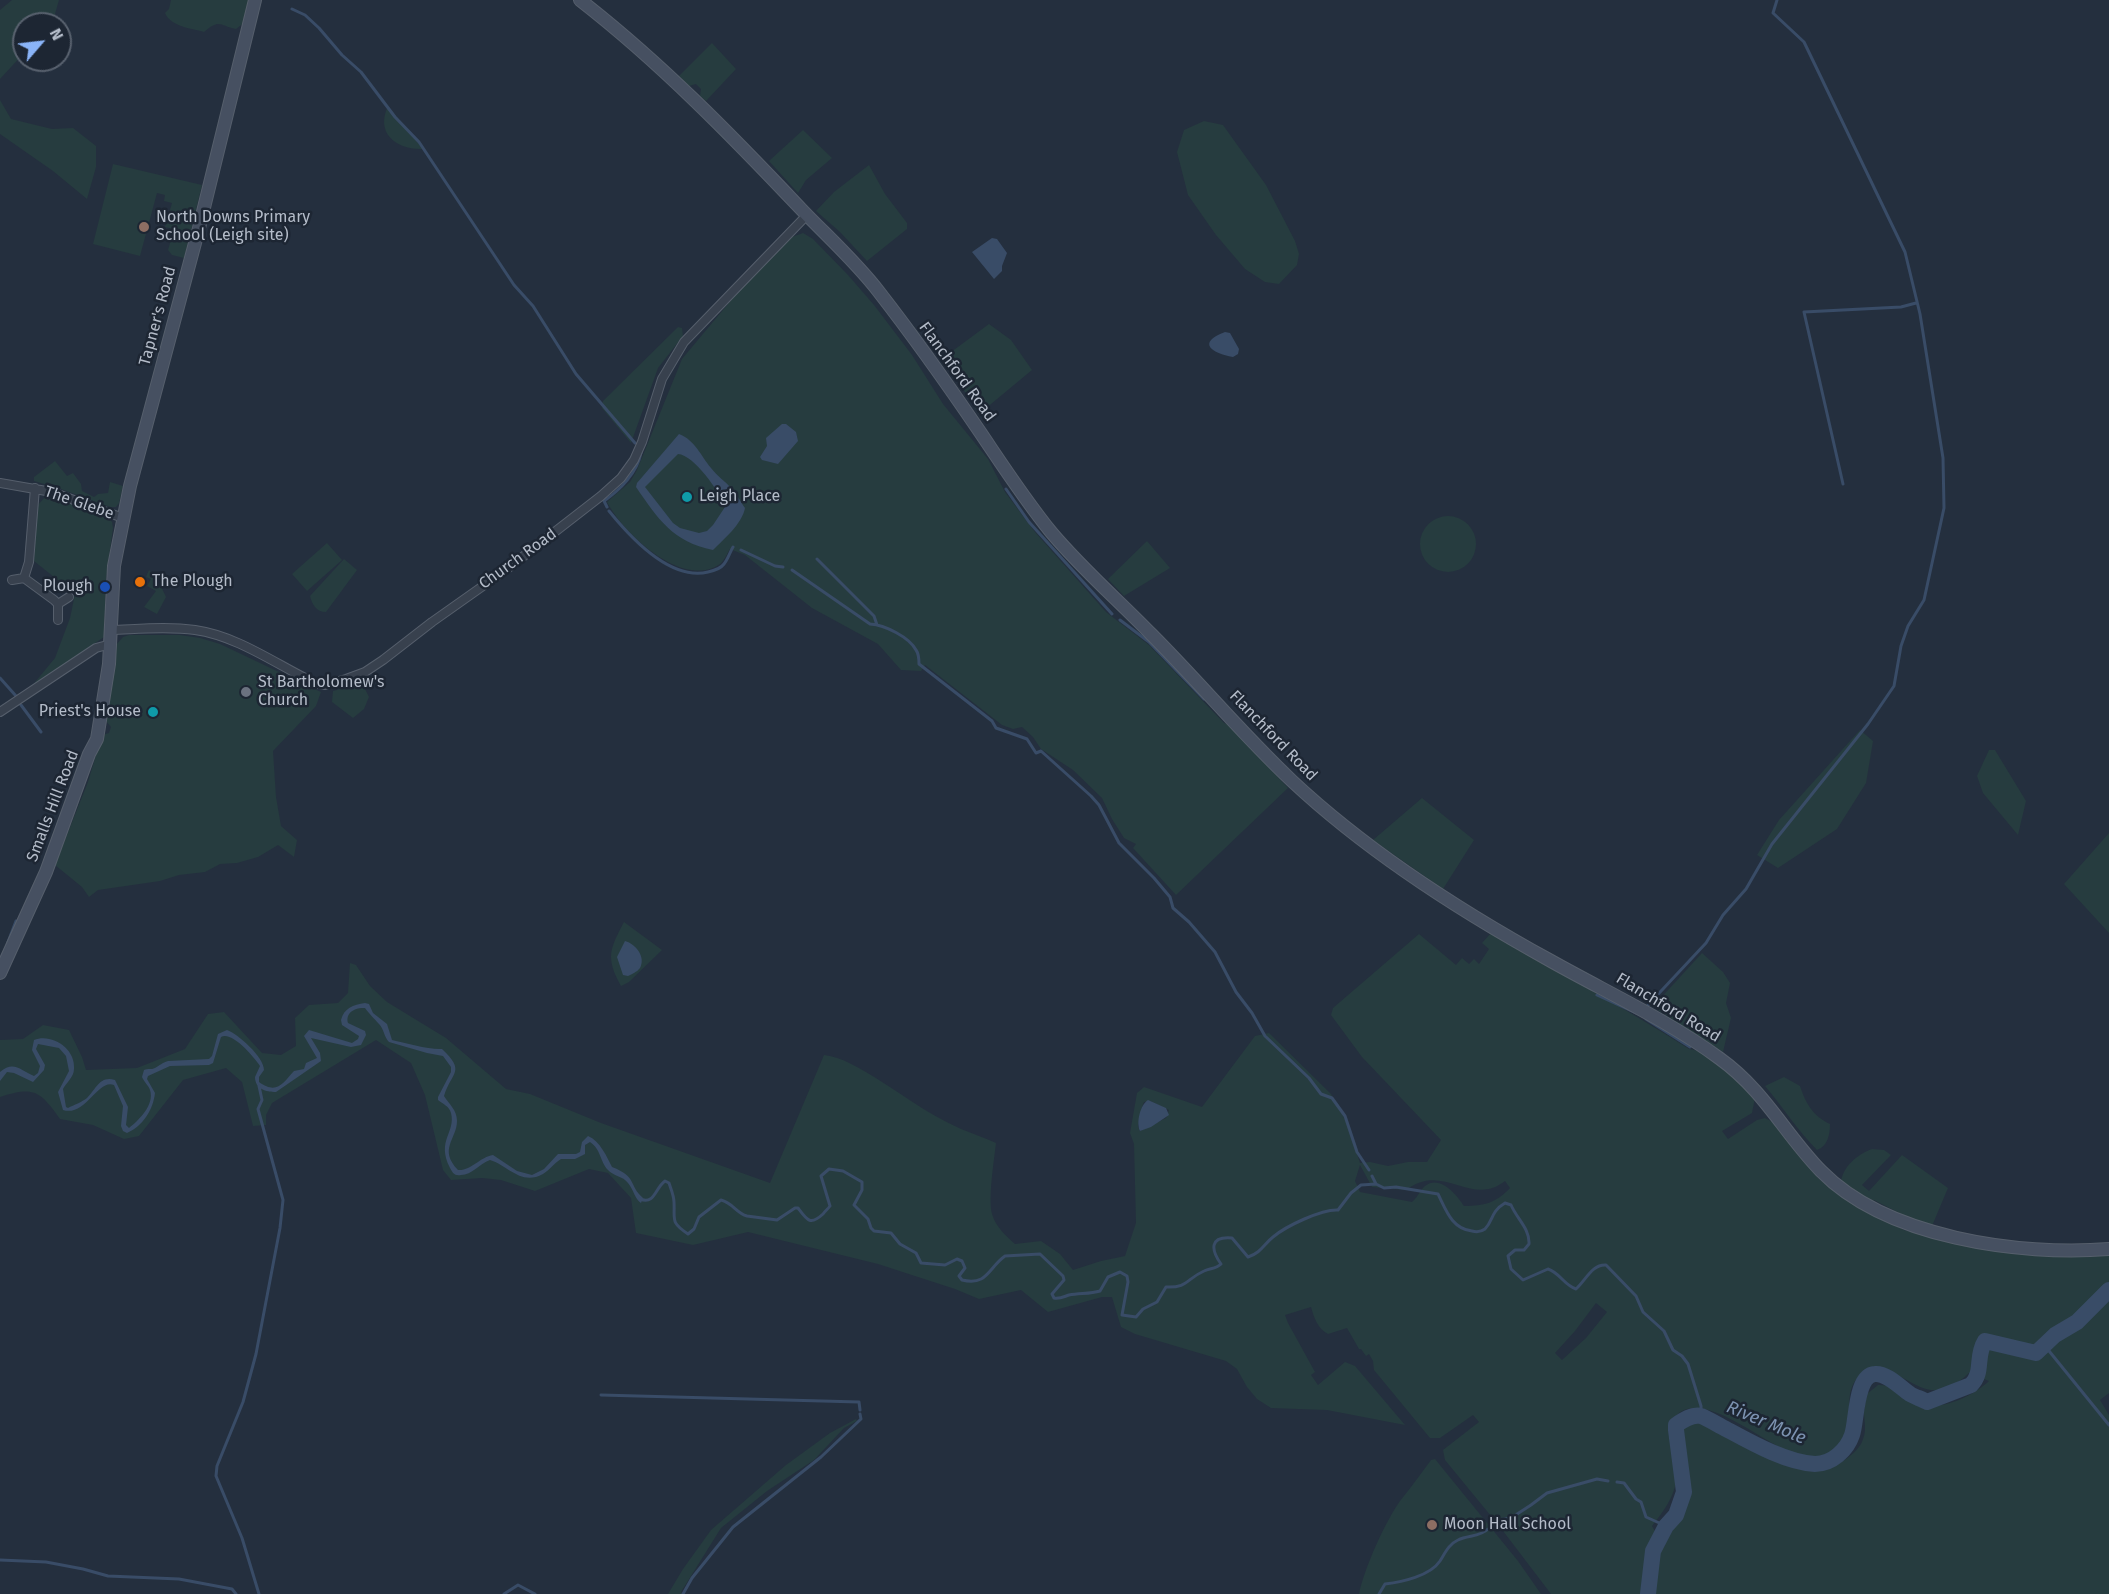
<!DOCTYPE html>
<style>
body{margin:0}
#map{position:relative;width:2109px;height:1594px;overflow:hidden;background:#242f3e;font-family:"Fira Sans",sans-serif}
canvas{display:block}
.north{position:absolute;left:12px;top:12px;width:60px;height:60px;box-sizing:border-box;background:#1d2633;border:2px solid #59626f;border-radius:50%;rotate:62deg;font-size:16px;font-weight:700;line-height:24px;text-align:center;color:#b4bcc9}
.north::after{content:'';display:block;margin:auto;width:21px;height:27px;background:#8ab4f8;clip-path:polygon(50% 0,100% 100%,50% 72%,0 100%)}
</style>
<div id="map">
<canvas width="2109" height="1594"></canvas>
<div class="north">N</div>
</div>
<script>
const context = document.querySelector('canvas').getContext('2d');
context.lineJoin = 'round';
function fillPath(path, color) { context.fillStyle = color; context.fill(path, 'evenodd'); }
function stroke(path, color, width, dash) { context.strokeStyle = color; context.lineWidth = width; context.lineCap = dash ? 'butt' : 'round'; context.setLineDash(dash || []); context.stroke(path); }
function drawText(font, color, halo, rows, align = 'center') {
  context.font = font + ' "Fira Sans",sans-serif'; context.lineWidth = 5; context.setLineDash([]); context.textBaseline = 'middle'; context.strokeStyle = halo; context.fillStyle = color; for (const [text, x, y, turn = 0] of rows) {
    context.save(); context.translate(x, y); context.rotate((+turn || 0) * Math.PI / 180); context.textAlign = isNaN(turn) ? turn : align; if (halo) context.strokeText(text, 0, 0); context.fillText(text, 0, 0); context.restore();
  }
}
fillPath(new Path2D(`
 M12 0H59L55 14 48 24H24V53L0 79V10Z
 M171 0H249L245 22 236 29C220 26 220 18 204 32 191 28 171 27 165 13L169 9Z
 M712 43 736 69 706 101 700 96 701 89 696 84 689 86 679 76Z
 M0 100 11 119 52 129 73 128 96 146V167L87 199 53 171 0 134Z
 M388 106 423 149C396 150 375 133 388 106Z
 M1204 121 1223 125 1266 185 1295 241 1299 254 1297 265 1279 284 1265 282 1245 269 1216 235 1188 195 1177 152 1184 130Z
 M803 130 832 158 806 180 798 193 769 161Z
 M113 164 202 185 184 258 172 255 168 250 174 229 165 227 172 203 164 201 165 195 157 193 140 256 93 244Z
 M869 165 885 194 907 223V229L867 261 840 232 816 211 834 192Z
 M803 233 813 239 848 275 874 305 912 355 943 404 988 459 1005 492 1035 532 1106 612 1149 645 1224 723 1230 725 1288 788 1176 895 1133 848 1136 844 1124 838 1112 819 1102 798 1073 770 1041 749 1033 737 1022 727 1013 729 1002 725 925 665 921 671 901 670 878 644 812 608 745 555 730 549C727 554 724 561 720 564 683 590 623 533 607 502L630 482 637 470 682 359 743 286 792 237Z
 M989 324 1011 340 1032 370 979 414 943 358Z
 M678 327 682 328 683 336 658 368 631 443 602 408 603 401Z
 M55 461 67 476 73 473 81 484 82 491 94 497 98 494 108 493 110 482 123 486 119 503 116 507H110L61 489 34 481V477Z
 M45 497H53L109 518 112 522 113 528 106 579 104 637 31 687 55 658 70 618 75 594 34 561 37 506Z
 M1420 544a28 28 0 1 1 56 0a28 28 0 1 1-56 0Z
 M1147 541 1170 568 1124 596 1108 579Z
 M327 543 342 560 307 591 292 574Z
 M344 559 357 570 326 612C316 612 312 604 310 596Z
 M149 570 157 578 166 597 157 614 144 607 156 591 147 586 151 579 146 577Z
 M129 635H180L200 638 220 644 321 692 316 706 273 751 276 797 281 826 297 840 294 857 278 845 258 857 237 863 220 864 205 872 179 875 160 881 98 890 89 897 82 887 55 865 88 782 102 735 109 733 111 727 106 721V714L116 645 123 637Z
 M362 683 369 697 364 709 353 718 332 702 333 691Z
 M1860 730 1873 741 1866 783 1837 829 1778 868 1757 855 1779 820Z
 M1989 750H1995L2026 801 2018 835 1983 793 1977 776Z
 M1422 798 1474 840 1443 889 1373 840Z
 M2109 833V933L2064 884Z
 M624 922 662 950 629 982 621 986C605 957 610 949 624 922Z
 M1492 932C1557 971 1625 1008 1689 1049 1705 1049 1744 1085 1755 1098L1752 1113 1722 1131 1728 1139 1757 1120 1765 1118 1776 1124 1818 1178 1842 1197 1904 1230 1978 1248 2109 1254V1393L2100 1400 2109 1415V1594H1551L1500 1527 1445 1460 1443 1450 1479 1422 1473 1415 1440 1438H1430L1374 1370 1373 1361 1369 1354 1366 1356 1361 1349H1359L1347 1328 1328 1334C1318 1329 1314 1318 1311 1307L1285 1315 1288 1323 1315 1372 1311 1375 1318 1385 1345 1362 1355 1366 1405 1425 1327 1410 1271 1408 1257 1399 1247 1387 1237 1369 1226 1361 1135 1334 1121 1327 1112 1297H1102L1048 1312 1021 1290 979 1299 955 1289 878 1264 748 1232 693 1245 636 1233 631 1198 608 1173 589 1169 535 1191 501 1180 482 1178 451 1180 443 1170 425 1095 411 1063 376 1040 272 1103 266 1115V1125L253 1126 242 1082 226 1068 183 1080 139 1136 124 1139 93 1125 60 1119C40 1091 34 1086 0 1097V1040L23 1039 43 1025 69 1030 82 1057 86 1070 137 1068 185 1049 208 1014 224 1012 262 1053 281 1055 296 1046 295 1018 309 1005 338 1003 348 993 350 963 356 965 370 986 387 1002 446 1038 506 1089 530 1094 601 1123 770 1183 824 1055C854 1057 911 1104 941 1119 958 1129 978 1135 996 1143 994 1161 988 1198 992 1214 996 1227 1005 1235 1015 1244L1041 1241 1060 1254 1073 1270 1101 1261 1125 1256 1136 1223 1134 1144 1130 1133 1137 1093 1144 1087 1202 1107 1255 1036 1269 1033 1331 1094 1347 1123 1360 1163 1370 1162 1388 1166 1408 1162H1427L1441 1140 1362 1057 1331 1015 1333 1008 1419 934 1456 965 1462 958 1469 964 1474 959 1479 964 1489 949 1482 943ZM1150 1101 1169 1110 1166 1118 1140 1131 1138 1126 1143 1104 1144 1102ZM1360 1165 1372 1187 1406 1190C1443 1161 1471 1208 1505 1181L1510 1188C1496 1203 1484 1206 1464 1206 1457 1195 1440 1174 1425 1186 1420 1190 1418 1197 1412 1202L1360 1192 1355 1181ZM1596 1303 1607 1312 1586 1338 1562 1360 1555 1353 1575 1331ZM1871 1367C1912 1371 1926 1413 1969 1373L1989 1381C1974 1395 1942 1412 1920 1403 1906 1397 1895 1384 1878 1385L1867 1394C1866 1400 1864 1406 1864 1412 1864 1422 1867 1429 1863 1439 1861 1447 1852 1455 1846 1459 1791 1500 1713 1401 1686 1424 1674 1435 1689 1469 1689 1486 1688 1509 1672 1515 1665 1534 1664 1538 1665 1544 1664 1547L1652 1526C1668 1506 1681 1487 1676 1460 1674 1449 1670 1438 1669 1427 1693 1370 1776 1460 1814 1460 1821 1460 1829 1457 1835 1453 1863 1436 1844 1413 1851 1390 1854 1379 1862 1373 1871 1367Z
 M1702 953 1723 972 1730 983 1726 1003 1731 1018 1723 1052 1658 1010V1001Z
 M1784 1077 1800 1086C1806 1104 1813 1116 1830 1124 1830 1134 1828 1146 1817 1150 1797 1130 1783 1107 1765 1086Z
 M1872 1149 1884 1150 1891 1155 1862 1185 1869 1191 1902 1155 1948 1188 1932 1226 1905 1216 1874 1200 1872 1202 1841 1182C1843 1166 1858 1154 1872 1149Z
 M856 1419 857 1421 844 1428 814 1460 767 1491 721 1528 681 1592 683 1594H668L683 1569 711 1530 786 1465 830 1433Z
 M1435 1459 1518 1561 1541 1594H1359C1364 1569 1385 1522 1400 1501 1411 1487 1421 1474 1431 1460Z`), '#263c3f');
fillPath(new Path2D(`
 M992 238 997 239 1007 253 1002 266V271L994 279 972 252Z
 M1225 332 1230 333 1239 349 1238 354 1233 357C1212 353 1196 343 1225 332Z
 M782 424H786L796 432 798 441 778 464 762 460 760 457 767 446 766 438Z
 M679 434C695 440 701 456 711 468 717 476 725 481 731 488 737 494 740 501 745 508 742 524 724 539 713 550 673 542 658 519 636 487L637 483ZM678 454C694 455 720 492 725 507L713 525 707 531 699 533 680 528 673 523 645 487Z
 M625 941C636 944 646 957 640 968 637 972 632 974 628 976L623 975 617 957Z
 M365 1003 369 1004 373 1013 387 1024 392 1040C405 1043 430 1050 442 1049 466 1072 452 1071 444 1096 449 1104 457 1110 457 1121 457 1139 438 1149 458 1170 471 1171 480 1157 493 1155L517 1171 532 1175 544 1169 558 1154H576L580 1152 582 1142 588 1136C600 1141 607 1157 612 1167 638 1177 628 1185 643 1198L641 1203C634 1198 634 1190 628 1183 623 1176 613 1176 608 1170 600 1162 601 1149 590 1142L585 1145V1154L575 1159H561C554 1163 550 1170 543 1174 521 1186 509 1166 490 1160 479 1164 472 1175 461 1175 454 1176 453 1173 450 1168 436 1140 456 1133 451 1113 449 1106 443 1104 438 1100V1097L451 1072V1067L443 1056 427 1053 389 1042C384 1037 384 1029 379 1024 374 1018 370 1015 365 1008 356 1007 345 1012 348 1023L365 1031 366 1035 361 1045 351 1047 311 1038 320 1053 321 1061 276 1092C266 1092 255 1089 255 1077L260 1066C253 1056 232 1031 221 1037L213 1063 209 1065 170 1066 148 1076 147 1079 155 1093C153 1110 143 1126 127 1133L123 1131 121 1126 123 1106 114 1085C98 1078 86 1117 63 1110L58 1092 69 1071 66 1056 59 1048 38 1044 36 1049 45 1065 44 1070 33 1082 14 1073 7 1072 0 1081V1072C14 1060 21 1071 34 1076L38 1073 40 1066 32 1050 34 1040C52 1033 76 1049 74 1069 74 1077 66 1083 63 1089L66 1107 68 1108C74 1105 82 1102 87 1098 96 1089 100 1075 115 1080L128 1107 126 1125 129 1128C138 1121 155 1105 150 1090 149 1086 144 1082 142 1077L144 1070C148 1068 151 1070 155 1068 160 1065 162 1063 168 1061L209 1059 212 1056 218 1034 227 1030C238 1034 264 1057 264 1070L259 1077V1082C277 1095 283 1083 294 1071L304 1069 306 1063 317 1058 304 1036 309 1030 352 1043 358 1039 359 1036 342 1025 341 1020C344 1008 353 1005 365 1003Z
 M1148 1100 1166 1108 1169 1115 1151 1127 1140 1131C1136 1123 1140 1105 1148 1100Z`), '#394c67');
stroke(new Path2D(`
 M292 9 305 15 319 28 342 55 361 72 395 117 419 142 514 285 533 306 576 374 635 443
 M1843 484 1804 312 1901 307 1916 303
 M1006 489 1029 522 1112 614
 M607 507 604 501C620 490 637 473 641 453
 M609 511C630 537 670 581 708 572 713 571 721 568 724 564 728 559 730 552 733 547
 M741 550 775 566 783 567
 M817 559 874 616 877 625
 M792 570 870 624C885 625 909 637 916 650 919 654 919 660 919 664L992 721 996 728 1027 739 1036 753 1041 751 1091 796 1099 805 1119 843 1154 878 1170 897 1173 908 1189 922 1215 952 1236 992 1252 1013 1265 1036 1309 1078 1321 1094 1332 1098 1345 1116 1357 1152 1369 1170
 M1120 620 1149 642 1204 699
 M0 678 16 696
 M21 705 41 732
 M8 942 16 921
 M1597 995 1636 1013
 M1648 1005 1706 943 1723 915 1746 889 1772 844 1868 724 1894 686 1901 646 1908 626 1924 600 1944 508 1943 458 1920 314 1905 252 1804 42 1773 13 1777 0
 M1646 1019 1690 1047
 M1372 1176 1376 1184
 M640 1199C655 1205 655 1188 665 1181L669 1183C671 1189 674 1196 674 1202 675 1220 670 1222 688 1234L694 1229 699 1217 721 1200C733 1203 736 1213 747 1216L777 1220 795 1208H798C807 1220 810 1226 823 1214 825 1211 828 1209 830 1206L821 1176 829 1169 843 1171 862 1182V1190L854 1205 868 1219 871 1228 874 1231 891 1233 900 1244 916 1253 921 1263 945 1265 957 1259 962 1261 965 1268 959 1276 962 1280C988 1286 988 1268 1005 1256L1040 1254 1063 1276 1064 1280 1052 1294 1054 1298C1060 1299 1063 1297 1069 1295 1080 1293 1090 1294 1100 1291L1108 1277 1120 1272 1127 1276 1128 1282 1122 1315 1136 1317 1143 1309 1157 1302 1166 1287C1188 1288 1186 1279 1204 1271 1210 1268 1216 1269 1221 1264 1211 1250 1209 1236 1232 1238L1248 1257C1261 1253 1264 1244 1273 1237 1286 1226 1322 1209 1338 1210L1351 1193 1361 1185 1376 1184 1384 1188 1396 1187 1438 1194C1446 1210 1452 1229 1472 1231 1476 1232 1481 1232 1485 1229 1494 1220 1490 1212 1505 1203L1511 1205C1517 1219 1530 1229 1529 1244L1524 1250H1515L1508 1256 1511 1269 1523 1280 1548 1269C1560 1273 1564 1285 1576 1289 1586 1280 1592 1264 1606 1265L1636 1296 1643 1312 1664 1331 1673 1350 1682 1356 1688 1364 1701 1406V1416
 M2045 1346 2109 1425
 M601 1395 859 1402 860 1410
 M1617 1482 1624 1483 1636 1499 1641 1502 1646 1517 1666 1526
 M1498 1520 1511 1518 1531 1505 1547 1493 1597 1479 1608 1481
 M0 1560 46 1562 83 1569 108 1576 179 1579 232 1589 236 1594
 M259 1594 242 1538 216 1476 217 1466 243 1402 256 1354 280 1228 283 1200 258 1109 262 1100 259 1086
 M504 1594 518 1585 535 1594
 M683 1594 692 1578 733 1527 821 1457 861 1419 860 1414
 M1379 1594 1385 1584C1402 1582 1430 1576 1440 1561 1445 1553 1449 1544 1458 1540 1468 1535 1480 1537 1488 1529`), '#394c67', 3);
stroke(new Path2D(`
 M1648 1594 1653 1551 1666 1526 1676 1515 1684 1492 1676 1430V1425C1683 1420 1692 1414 1701 1416 1709 1419 1718 1425 1726 1429 1750 1442 1787 1463 1815 1464 1832 1464 1847 1450 1852 1435 1857 1422 1855 1375 1875 1374 1887 1373 1901 1388 1910 1394 1915 1397 1922 1399 1927 1402L1971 1385C1984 1372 1975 1357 1985 1341L2036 1353 2055 1335 2077 1322 2109 1290`), '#394c67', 16);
const street = new Path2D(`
 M0 483 52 492 123 518
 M24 578 29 562 35 488
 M12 580 24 578 54 600 58 604V620
 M58 604 69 597
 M111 630C139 629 168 626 195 630 238 636 277 665 315 683L325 685 346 679 365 672 383 660 432 622 507 569 601 496 621 478 634 460 642 442 662 379 684 342 807 215
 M0 712 96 648 111 644`);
const secondary = new Path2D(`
 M580 0C661 63 732 136 802 210 828 237 856 262 879 292 914 337 948 385 980 432 1003 466 1025 500 1051 532 1082 569 1118 600 1151 634 1199 682 1243 735 1292 781 1369 853 1460 911 1551 961 1608 993 1667 1020 1719 1058 1765 1091 1784 1133 1821 1171 1887 1238 2019 1256 2109 1249
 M0 973 46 872 89 754 97 739 109 664 114 566 130 486 199 228 255 0`);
stroke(street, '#565f6c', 10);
stroke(secondary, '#565f6c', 14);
stroke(street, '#38414e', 8);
stroke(secondary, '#465061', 12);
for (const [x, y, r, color] of [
 [144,227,6,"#8d6e63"],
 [687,497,6,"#0f9aa8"],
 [140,582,6,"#e8710a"],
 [105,587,6,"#1a4fb4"],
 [246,692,6,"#6b7280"],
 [153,712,6,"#0f9aa8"],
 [1432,1525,6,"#8d6e63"]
]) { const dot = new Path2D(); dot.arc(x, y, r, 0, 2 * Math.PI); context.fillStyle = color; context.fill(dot); stroke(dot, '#1d2633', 2); }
drawText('16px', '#b4bcc9', '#1d2633', [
 ["North Downs Primary",156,218],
 ["School (Leigh site)",156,236],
 ["Leigh Place",699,497],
 ["The Plough",152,582],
 ["Plough",93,587,"right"],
 ["St Bartholomew's",258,683],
 ["Church",258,701],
 ["Priest's House",141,712,"right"],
 ["Moon Hall School",1444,1525]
], 'left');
drawText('16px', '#b4bcc9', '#1d2633', [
 ["Tapner's Road",158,316,-75],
 ["Flanchford Road",957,372,54],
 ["The Glebe",79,503,19],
 ["Church Road",518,559,-36],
 ["Flanchford Road",1273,736,46],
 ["Smalls Hill Road",53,806,-69],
 ["Flanchford Road",1668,1008,31]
]);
drawText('italic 18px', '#7c92b1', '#1d2633', [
 ["River Mole",1766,1423,23]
]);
</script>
